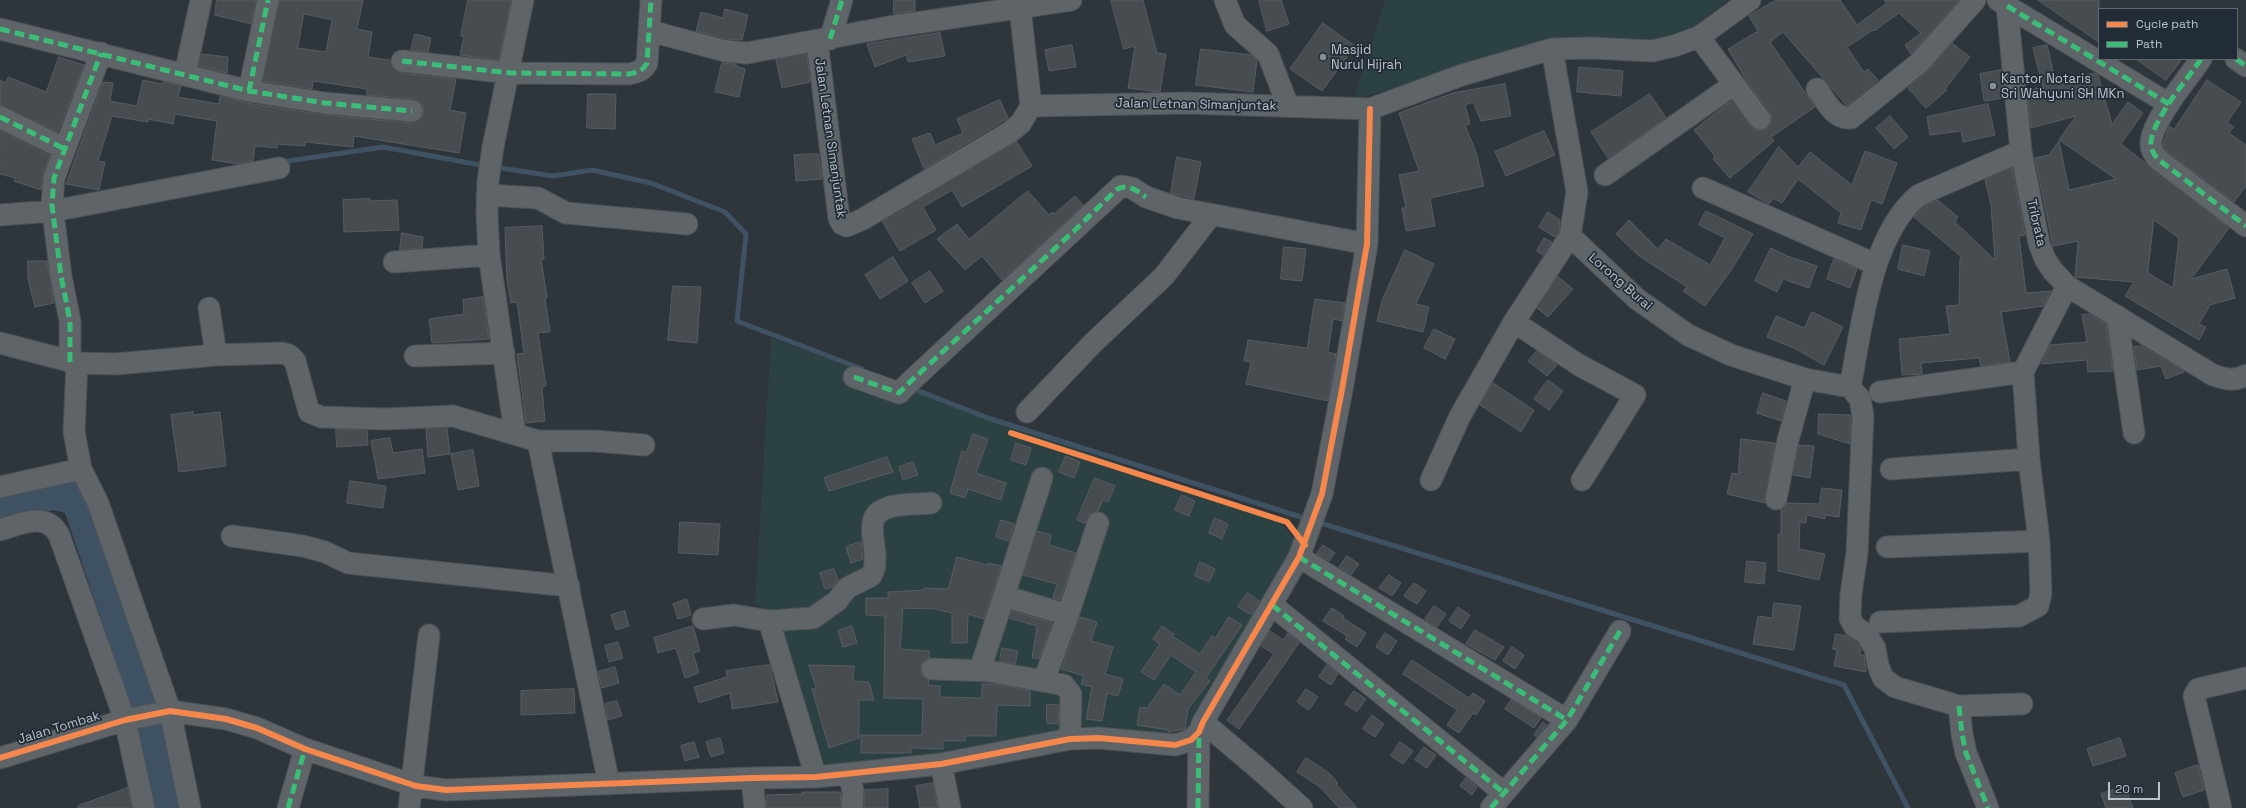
<!DOCTYPE html>
<style>
body{margin:0}
#map{position:relative;width:2246px;height:808px;overflow:hidden;background:#2e353b;font-family:"Space Grotesk",sans-serif}
canvas{display:block}
.legend{position:absolute;left:2098px;top:8px;width:140px;height:52px;box-sizing:border-box;background:#222c36;border:1px solid #5f6871;margin:0;padding:5px 7px;list-style:none;font-size:12px;color:#bac2ca}
.legend li{display:flex;align-items:center;gap:8px;height:20px}
.legend b{width:20px;border:1px solid #5f6871}
.scale{position:absolute;left:2108px;top:782px;width:52px;height:18px;box-sizing:border-box;border:2px solid #bac2ca;border-top:0;padding-left:5px;font-size:12px;line-height:14px;white-space:nowrap;color:#bac2ca;-webkit-text-stroke:3px #222c36;paint-order:stroke}
</style>
<div id="map">
<canvas width="2246" height="808"></canvas>
<ul class="legend">
<li><b style="height:5px;background:#f5874c"></b>Cycle path</li>
<li><b style="height:5px;background:#3abd76"></b>Path</li>
</ul>
<div class="scale">20 m</div>
</div>
<script>
const context = document.querySelector('canvas').getContext('2d');
context.lineJoin = 'round';
function fillPath(path, color) { context.fillStyle = color; context.fill(path, 'evenodd'); }
function stroke(path, color, width, dash) { context.strokeStyle = color; context.lineWidth = width; context.lineCap = dash ? 'butt' : 'round'; context.setLineDash(dash || []); context.stroke(path); }
function drawText(font, color, halo, rows, align = 'center') {
  context.font = font + ' "Space Grotesk",sans-serif'; context.lineWidth = 3.5; context.setLineDash([]); context.textBaseline = 'middle'; context.strokeStyle = halo; context.fillStyle = color; for (const [text, x, y, turn = 0] of rows) {
    context.save(); context.translate(x, y); context.rotate((+turn || 0) * Math.PI / 180); context.textAlign = isNaN(turn) ? turn : align; if (halo) context.strokeText(text, 0, 0); context.fillText(text, 0, 0); context.restore();
  }
}
fillPath(new Path2D(`
 M1385 0H1727L1671 46 1580 37 1354 99Z
 M771 338 1282 523 1301 549 1186 741 1075 735 826 768 781 623 755 603Z`), '#2c4141');
fillPath(new Path2D(`
 M59 478 85 485 162 708 133 713 65 513 53 510 0 523V490Z
 M167 723 184 808H153L137 726Z`), '#3f5264');
stroke(new Path2D(`
 M281 162 383 147 486 166
 M494 167 553 176 592 170 651 183 725 212 746 234 737 321 862 369
 M911 388 988 418 1307 519
 M1317 522 1844 685 1908 808`), '#3f5264', 5);
const building = new Path2D(`
 M217 0H256L251 24 215 15Z
 M280 0H363L357 29 372 32 368 57 390 60 395 70 401 73 456 79 450 110 466 113 459 153 354 136 353 147 305 142V146L277 144V148L255 146 253 161 238 164 212 160 217 121 175 114 173 124 148 119V122L112 116 98 161 105 162 99 190 66 184 103 82 113 83 110 101 137 106 143 80 162 84 163 82 181 86 178 97 219 104 220 96 247 103 324 115 411 123 422 118 424 112 423 106 419 101 413 99 367 95V89L313 81 312 89 263 81ZM304 14 332 20 326 52 298 48Z
 M468 0H511L499 60 460 55 464 36H461Z
 M894 0H915V11L894 14Z
 M1111 0H1143L1157 53 1166 54 1160 92 1128 88 1135 46 1124 49Z
 M1259 0H1281L1289 24 1267 31Z
 M1776 0H1840L1857 25 1887 3 1884 0H1959L1911 54 1905 45 1921 33 1899 13 1874 31 1873 30 1847 47 1864 72 1868 69 1878 80 1847 106 1783 32 1770 42 1815 107 1771 137 1774 141 1730 178 1713 159 1715 156 1694 130 1731 101 1755 130 1762 131 1771 124 1772 118 1770 112 1748 83 1728 49 1758 31 1749 16Z
 M2038 0H2099V42Z
 M725 9 748 15 742 40 727 39 696 31 701 12 723 18Z
 M1323 23 1355 46 1322 91 1290 69Z
 M940 33 945 56 908 62 906 55 875 67 867 44Z
 M415 34 431 38 428 52 411 50Z
 M1952 43 1970 57 1945 89 1947 90 1926 108 1908 88 1928 71Z
 M1072 45 1076 67 1049 71 1045 50Z
 M2047 45 2056 83 2094 73 2098 75 2112 124 2128 102 2143 113 2121 144 2229 228 2191 279 2227 269 2235 298 2210 305 2199 324 2206 327 2199 340 2125 296 2134 282 2075 277 2078 241 2053 246 2035 158 2049 155 2059 141 2069 190 2116 179 2059 140 2076 116 2031 128 2027 91 2043 87 2033 48ZM2154 220 2179 238 2173 288 2148 273Z
 M1201 49 1252 55 1257 60 1253 92 1196 85Z
 M202 54 228 57 227 73 199 66Z
 M807 54 810 82 782 88 776 60Z
 M59 57 84 65 58 132 0 105V80L6 83 8 77 46 92Z
 M2136 59H2182L2166 80Z
 M722 63 736 64V66L745 69 739 97 715 92Z
 M1579 67 1623 71 1621 96 1577 92Z
 M2001 70 2004 98 1984 101 1980 74Z
 M2207 80 2241 102 2227 123 2234 127 2229 133 2246 145V186L2234 202 2167 151 2163 145 2169 126 2174 129Z
 M1505 84 1511 116 1481 121 1473 102 1465 105 1470 124 1465 125 1476 152 1484 186 1430 198 1435 226 1406 231 1402 208H1406L1399 175 1419 171 1399 113 1453 93Z
 M588 94H616L615 129 587 128Z
 M1650 94 1666 118 1608 158 1591 132Z
 M1000 100 1008 118 924 169 912 139 930 133 935 145 963 133 957 119Z
 M1988 104 1995 135 1963 142 1961 131 1930 135 1927 117Z
 M1890 116 1908 137 1894 149 1876 128Z
 M0 130 50 155 43 174 41 190 14 181 15 178 0 174Z
 M1544 131 1555 155 1506 176 1495 152Z
 M1017 142 1032 166 962 207 952 190 923 207 936 230 900 251 882 221Z
 M1779 147 1798 167 1810 152 1852 185 1865 151 1897 163 1882 204 1871 200 1861 230 1838 223 1841 213 1798 179 1782 203 1773 198 1769 204 1748 192Z
 M818 154 822 179 796 181 794 155Z
 M1177 157 1201 162 1194 199 1171 193Z
 M2012 168 2025 235 2019 236 2026 293 2051 291 2043 306 2001 312 2010 362 1981 366 1979 358 1921 363 1922 374 1902 375 1899 339 1950 334 1946 306 1959 305 1960 258H1963L1914 217 1926 205 1938 200 1958 217 1955 222 1995 260 1991 204 1985 180Z
 M1028 191 1049 215 1052 212 1054 214 1075 196 1083 205 1002 280 982 256 965 270 937 239 957 224 969 239Z
 M370 199V201L397 200 399 230 344 232 343 200Z
 M1706 211 1753 234 1732 269 1705 306 1683 291 1687 287 1639 256 1616 234 1629 220 1658 249 1666 239 1710 265 1725 238 1699 225Z
 M1548 212 1560 220 1559 232 1555 237 1539 227Z
 M542 226 544 259H541L547 297 545 298 550 332 538 333 546 386 542 387 545 421 526 423 517 354 524 353 517 302 511 303 507 280 505 228Z
 M402 233 423 237 422 248 400 250Z
 M1544 238 1552 242 1543 255 1537 251Z
 M1903 245 1930 251 1924 276 1898 269Z
 M1284 247 1306 249 1302 281 1281 279Z
 M1771 248 1787 256 1817 266 1809 288 1783 279 1777 292 1755 281Z
 M1405 250 1434 264 1416 304 1429 307 1423 332 1377 321 1382 301Z
 M893 257 908 281 880 299 865 275Z
 M1834 259 1857 269 1850 288 1827 279Z
 M28 261H47L54 303 35 307 28 279Z
 M930 271 943 291 925 303 912 283Z
 M1558 277 1573 289 1548 317 1537 308Z
 M673 286 701 287 697 343 668 340Z
 M483 297 489 339 432 343 429 319 464 314 463 300Z
 M1315 299 1345 303 1342 321 1333 319 1328 352 1336 354 1328 401 1246 384 1251 362 1244 361 1248 340 1307 348Z
 M1812 312 1843 327 1824 365 1794 348 1767 337 1776 316 1804 328Z
 M2090 314 2106 324 2113 371 2088 372 2087 360 2041 364 2050 345 2087 342 2082 315Z
 M1434 329 1455 339 1445 359 1424 348Z
 M2142 346 2184 371V372L2166 379 2161 366 2137 370 2134 347Z
 M1537 351 1557 365 1547 376 1528 361Z
 M1548 380 1563 391 1549 410 1534 399Z
 M1493 383 1534 410 1521 432 1480 405Z
 M1763 393 1786 401 1781 421 1757 413Z
 M193 412V415L220 412 226 466 179 472 171 415Z
 M1819 414 1851 415 1850 444 1818 434Z
 M447 428 450 454 428 457 426 429Z
 M336 429 367 430 368 445 337 447Z
 M973 434 988 439 976 473 1006 483 1001 500 968 489 965 498 950 493 962 451 966 453Z
 M390 438 393 453 422 449 425 473 378 479 371 441Z
 M1741 439 1775 443 1765 503 1727 494 1732 473 1738 474Z
 M1016 443 1031 448 1026 465 1011 460Z
 M1799 445 1814 446 1810 478 1793 475Z
 M473 450 479 486 458 490 451 454Z
 M1066 456 1080 462 1074 478 1059 472Z
 M887 457 893 472 829 491 824 478Z
 M913 462 918 475 903 480 899 467Z
 M1095 478 1115 486 1108 502 1103 500 1098 511 1090 514 1085 523 1077 520Z
 M350 481 386 486 383 508 347 503Z
 M1822 488 1842 490 1839 517 1825 515V519L1807 515 1806 523 1800 522 1799 549 1825 554 1819 580 1778 571V534H1781V509L1787 503 1819 504Z
 M1182 495 1195 501 1189 516 1175 510Z
 M1215 518 1228 524 1222 539 1209 533Z
 M1001 520 1014 524 1009 541 996 537Z
 M680 522 720 524 718 555 679 553Z
 M1037 531 1051 535 1049 545 1076 553 1060 600 1053 598 1057 584 1023 575Z
 M861 542 863 559 851 563 846 547Z
 M1323 545 1335 553 1329 561 1317 554Z
 M1347 556 1359 564 1351 575 1339 567Z
 M957 557 987 565 988 563 1001 566 984 619 968 614 967 643H952V613L935 609 903 608 900 649 929 651V658L922 662 920 669 922 675 929 680 928 685 940 686V697L982 698V684H996L1030 691V706L997 705 996 736H965V741H943V749L911 748V753H861V735H922L923 699 884 698 885 616 866 615V598H888V592L924 590V588L948 589Z
 M1747 561 1766 563 1764 584 1745 582Z
 M1200 562 1215 569 1209 582 1195 576Z
 M834 569 838 580 833 587 825 589 820 573Z
 M1389 575 1401 583 1392 596 1379 588Z
 M1414 583 1426 591 1417 604 1404 596Z
 M1248 593 1259 601 1251 615 1238 607Z
 M687 599 691 615 678 619 673 604Z
 M1774 603 1801 606 1794 650 1753 644 1758 616 1772 618Z
 M1434 606 1446 614 1437 627 1425 619Z
 M1458 607 1470 615 1461 629 1449 621Z
 M1332 608 1344 616 1343 618 1366 633 1357 647 1345 639 1347 636 1323 621Z
 M625 611 629 626 616 630 611 615Z
 M1012 611 1052 623 1039 659 1032 658 1037 626 1009 618Z
 M1080 617 1097 622 1091 641 1113 647 1105 674 1123 679 1118 696 1107 693 1102 721 1086 719 1092 687 1081 684 1084 676 1062 669Z
 M1229 617 1242 625 1206 678 1210 681 1188 709 1185 729 1168 732V730L1137 725 1140 707 1147 708 1164 684 1180 695 1196 672 1171 655 1154 680 1141 672 1160 644 1153 639 1162 626 1174 634 1172 636 1200 654 1212 636 1215 638Z
 M693 626 700 651 693 653 699 673 685 678 676 648 658 653 654 638Z
 M852 626 857 643 843 647 838 631Z
 M1475 630 1504 647 1495 660 1466 644Z
 M1270 631 1283 640 1288 633 1299 643 1239 729 1227 720 1274 654 1261 646Z
 M1385 633 1397 641 1388 655 1376 647Z
 M1836 634 1847 636 1857 643 1861 649 1860 655H1864L1866 672 1834 666 1837 650 1833 649Z
 M618 642 623 658 609 662 605 646Z
 M1512 647 1524 655 1515 669 1503 661Z
 M1002 648 1018 651 1015 664 1000 661Z
 M1412 660 1469 698 1473 693 1485 701 1476 715 1473 713 1459 733 1447 725 1457 710 1403 674Z
 M770 665 778 702 732 709 730 693 699 703 694 687 727 677 726 671Z
 M809 665 854 666 853 681 869 682 874 700H859V738L829 748 812 689 816 688Z
 M1327 665 1338 674 1331 685 1319 677Z
 M615 667 619 683 602 688 598 672Z
 M574 689 575 713 521 715V691Z
 M1306 689 1318 697 1309 710 1297 702Z
 M1354 691 1366 699 1357 712 1345 704Z
 M1511 700 1541 718 1534 728 1505 709Z
 M617 701 622 716 608 720 605 704Z
 M1047 704 1059 705 1058 724 1047 723Z
 M1372 715 1384 724 1375 737 1363 729Z
 M1543 722 1547 725 1537 737 1534 735Z
 M720 738 724 753 711 757 706 742Z
 M2120 738 2126 756 2093 766 2087 749Z
 M694 742 699 757 685 761 681 746Z
 M1400 742 1413 751 1403 764 1391 756Z
 M1424 747 1436 755 1427 768 1415 760Z
 M1306 758 1329 773 1338 783 1336 784 1357 808H1339L1320 787 1297 772Z
 M2198 765 2204 790 2183 797 2175 773Z
 M1466 778 1477 787 1472 795 1460 786Z
 M933 783 938 808H920L916 786Z
 M2125 786 2133 808H2106L2101 794Z
 M128 788 132 808H78V806Z
 M888 789V808H864L865 790Z
 M802 792H841L840 808H767L766 795 802 794Z`);
fillPath(building, '#474c51');
stroke(building, '#575c62', 1);
const minor = new Path2D(`
 M1225 0 1235 25 1268 54 1288 106
 M1998 0 2007 6 2021 151 2039 243 2045 259 2053 271 2067 286 2213 375C2225 379 2235 382 2246 375
 M2007 6 2169 104
 M1020 8 1031 106
 M0 29 249 91 325 103 412 111
 M650 31 725 51 747 53 889 27 1071 0
 M1699 37 1760 119
 M830 39 842 0
 M817 41 839 218 842 224 847 226 863 219 1010 132 1021 123 1031 106 1187 103 1370 109 1462 75 1552 49 1591 48 1652 51 1674 46 1699 37 1750 0
 M1552 49 1577 192 1570 236 1637 299 1688 335 1731 355 1805 379 1850 387
 M2201 59C2187 80 2155 116 2151 141 2150 149 2154 155 2159 160L2246 226
 M2236 59 2246 66
 M402 61 510 73 629 74C637 72 643 71 647 63L651 0
 M185 74 201 0
 M1817 89C1826 101 1834 120 1851 118L1919 63 1975 0
 M249 91 268 0
 M0 117 65 149
 M1605 175 1733 85
 M1703 188 1875 264
 M487 195 538 198 566 213 687 224
 M0 215 53 211 279 168
 M394 262 489 255
 M209 308 216 355
 M2117 316 2134 433
 M1514 322 1579 365 1635 395 1582 480
 M0 343 77 363 116 364 216 355 282 353 289 355 295 361 309 412 321 417 385 419 453 416 538 441H595L644 445
 M415 356 504 353
 M70 362V321L61 276 52 205 54 178 101 53
 M77 363 74 432 81 469 98 503 170 711 190 808
 M854 377 899 393 911 381 1121 186 1132 188 1146 197 1178 208 1367 244
 M1850 387 1860 399 1863 416 1857 553 1851 594 1850 618 1854 626 1866 634 1875 648 1878 665 1883 678 1895 687 1959 706 2022 704
 M1850 387C1862 327 1870 235 1919 195L2021 151
 M1880 392 2023 372
 M1027 412 1093 343 1164 276 1211 215
 M515 433 489 255 487 214 488 181 493 147 523 0
 M538 441 609 784
 M1891 469 2029 459
 M1431 480 1460 416 1514 322 1570 236
 M0 487 81 469
 M1776 499 1788 440 1805 379
 M0 530C21 524 46 511 59 535L125 720 144 808
 M232 536 303 546 325 552 348 563 569 586
 M1887 547 2039 541
 M1299 557 1567 720
 M1004 596 1068 615
 M1272 605 1504 793
 M703 619 734 615 769 621 816 777
 M769 621 813 618 837 601 847 588 871 576C876 568 875 562 875 553 874 543 871 531 873 522 877 501 915 505 931 503
 M1880 622 2019 616 2038 606 2041 593 2039 541 2029 459 2023 372 2067 286
 M932 669 989 671 1064 685 1071 694 1070 739
 M980 670 1042 478
 M1044 680 1068 615 1098 523
 M1959 706 1962 734 1966 753 1988 808
 M1203 722 1261 771 1302 808
 M0 758 125 720 170 711 226 719 257 728 305 749 416 786 446 790 752 778 816 777 941 764 1070 739 1099 738 1175 745 1191 740 1199 732 1203 722 1299 557 1322 494 1343 384 1367 244 1370 109
 M941 764 950 808
 M849 774 853 791 852 808
 M752 778 755 808
 M288 808 305 749
 M409 808 429 635
 M1198 808 1199 732
 M1491 808 1567 720 1620 631
 M2221 808 2194 696 2198 689 2246 678`);
stroke(minor, '#4c5156', 23);
stroke(minor, '#5e6468', 21);
stroke(new Path2D(`
 M2007 6 2169 104
 M0 29 249 91 325 103 412 111
 M830 39 842 0
 M2201 59C2187 80 2155 116 2151 141 2150 149 2154 155 2159 160L2246 226
 M2236 59 2246 66
 M402 61 510 73 629 74C637 72 643 71 647 63L651 0
 M249 91 268 0
 M0 117 65 149
 M70 362V321L61 276 52 205 54 178 101 53
 M854 377 899 393 911 381 1075 230 1116 190C1127 183 1136 190 1146 197
 M1299 557 1567 720
 M1272 605 1504 793
 M1959 706 1962 734 1966 753 1988 808
 M288 808 305 749
 M1198 808 1199 732
 M1491 808 1567 720 1620 631`), '#3abd76', 5, [10, 5]);
stroke(new Path2D(`
 M1011 433 1287 522 1305 545
 M0 758 125 720 170 711 226 719 257 728 305 749 416 786 446 790 752 778 816 777 941 764 1070 739 1099 738 1175 745 1191 740 1199 732 1203 722 1299 557 1322 494 1343 384 1367 244 1370 109`), '#f5874c', 6);
for (const [x, y, r, color] of [
 [1323,57,4,"#899198"],
 [1993,86,4,"#899198"]
]) { const dot = new Path2D(); dot.arc(x, y, r, 0, 2 * Math.PI); context.fillStyle = color; context.fill(dot); stroke(dot, '#222c36', 1.5); }
drawText('13px', '#bac2ca', '#222c36', [
 ["Masjid",1331,50],
 ["Nurul Hijrah",1331,65],
 ["Kantor Notaris",2001,79],
 ["Sri Wahyuni SH MKn",2001,94]
], 'left');
drawText('13px', '#bac2ca', '#222c36', [
 ["Jalan Letnan Simanjuntak",1196,105,1],
 ["Jalan Letnan Simanjuntak",830,138,82],
 ["Tribrata",2036,223,77],
 ["Lorong Burai",1620,282,41],
 ["Jalan Tombak",59,728,-17]
]);
</script>
